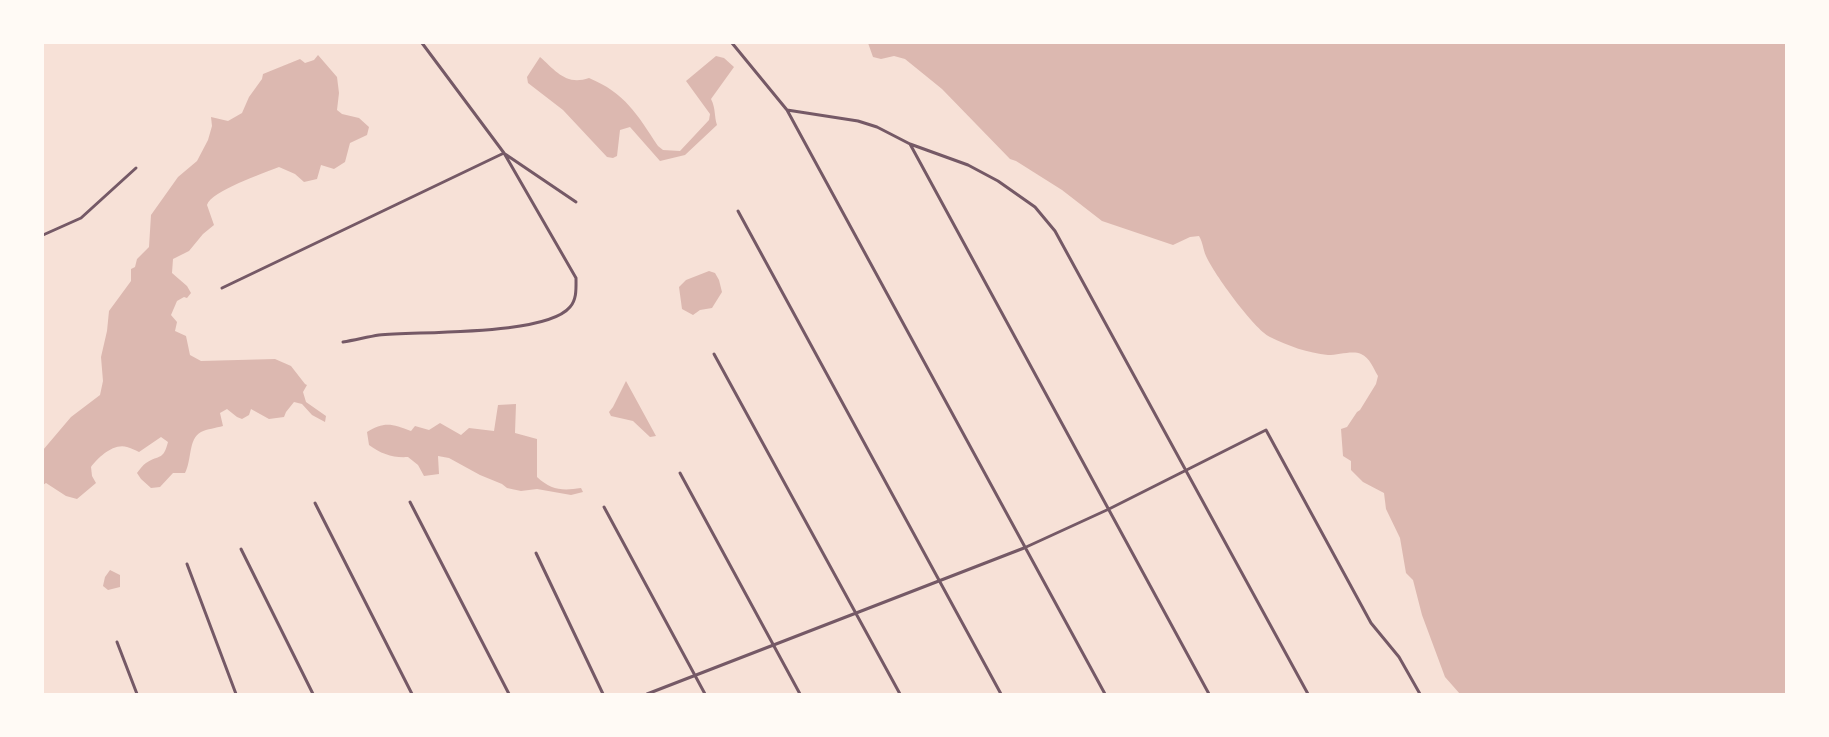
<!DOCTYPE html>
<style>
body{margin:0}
#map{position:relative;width:1829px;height:737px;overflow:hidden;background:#f7e1d7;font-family:Figtree,sans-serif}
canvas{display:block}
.frame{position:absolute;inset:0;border:44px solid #fffaf5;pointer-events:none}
</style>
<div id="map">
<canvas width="1829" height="737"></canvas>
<div class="frame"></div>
</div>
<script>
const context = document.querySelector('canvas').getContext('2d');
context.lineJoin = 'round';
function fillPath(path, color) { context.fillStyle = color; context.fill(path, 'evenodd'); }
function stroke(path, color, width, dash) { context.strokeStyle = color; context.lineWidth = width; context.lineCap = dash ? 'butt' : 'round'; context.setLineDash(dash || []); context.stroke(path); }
fillPath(new Path2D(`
 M868 43H1786V694H1460L1445 677 1422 615 1413 580 1406 573 1400 538 1386 509 1384 493 1363 482 1351 470V461L1343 456 1341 429 1347 427 1357 412 1360 410 1376 384 1378 376C1373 368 1370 358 1361 354 1353 350 1338 355 1328 355 1308 353 1288 346 1270 337 1254 329 1214 274 1206 256 1203 249 1203 243 1199 236L1190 237 1173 245 1102 221 1062 190 1016 161 1010 159 942 89 905 59 894 56 881 59 873 57Z
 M318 55 337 77 339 93 337 110 342 114 359 118 369 127 367 135 350 143 345 162 334 169 321 165 317 179 304 182 295 174 279 167C264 173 211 191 207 205L214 225 203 234 189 251 173 259 172 273 187 286 191 293 187 298 184 297 177 301 171 315 177 322 175 331 186 336 190 355 201 361 275 359 291 366 305 384 307 385 303 392 306 402 326 416 325 422 312 415 302 404 294 402 286 412 284 417 269 419 251 409 249 415 242 419 237 417 227 409 220 413 223 426C216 428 207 429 201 432 188 439 192 460 185 473H173L160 487 151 488 141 479 137 473C140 469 143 465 146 463 160 454 163 461 168 442L161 437 139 452C135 450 131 448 127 447 113 443 98 458 91 467L92 476 96 483 77 499 66 496 46 483 43 485V450L71 417 100 395 103 381 101 357 107 331 109 311 131 281V269L135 267 137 259 149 247 151 215 178 177 197 161 208 140 212 126 211 117 228 121 242 113 249 97 262 79 263 74 300 59 305 63 314 60Z
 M716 56 724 58 734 67 711 99C716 109 714 116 717 125L685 155 660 161 630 127 620 130 617 156 613 158 607 157 563 110 528 83 527 77 540 57C556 71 566 86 589 78 625 93 637 114 658 146L663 150 680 151 709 120 710 114 686 81Z
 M709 271 715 273 719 280 722 292 712 308 700 310 693 315 682 309 679 287 686 280Z
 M626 381 656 436 650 437 633 421 611 416 609 412 613 407Z
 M516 404 515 433 537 439V477C551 490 562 491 581 488L583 492 571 495 537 489 521 491 507 488 502 484 480 475 449 458 438 456 439 474 424 476 418 465 408 457C393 458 381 454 369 445L367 432C384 421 393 424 411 431L415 426 429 430 440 423 461 435 469 428 494 431 498 405Z
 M110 570 120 575V587L108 590 103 586 105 577Z`), '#dcb8b0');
stroke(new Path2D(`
 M732 43 787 110 1105 694
 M787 110 858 121 877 127 910 144 968 165 998 181 1035 207 1055 231 1308 694
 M910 144 1209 694
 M505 154 576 202
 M738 211 1001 694
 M43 235 81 218 136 168
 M222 288 504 153 422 43
 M343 342C355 340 367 337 379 335 419 331 546 336 570 307 577 299 576 288 576 278L504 153
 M714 354 900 694
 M680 473 800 694
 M410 502 509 694
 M315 503 412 694
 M604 507 705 694
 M241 549 313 694
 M536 553 603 694
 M187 564 236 694
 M117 642 137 694
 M647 694 1024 548 1109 509 1266 430 1371 623 1399 657 1420 694`), '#755966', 3);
</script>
